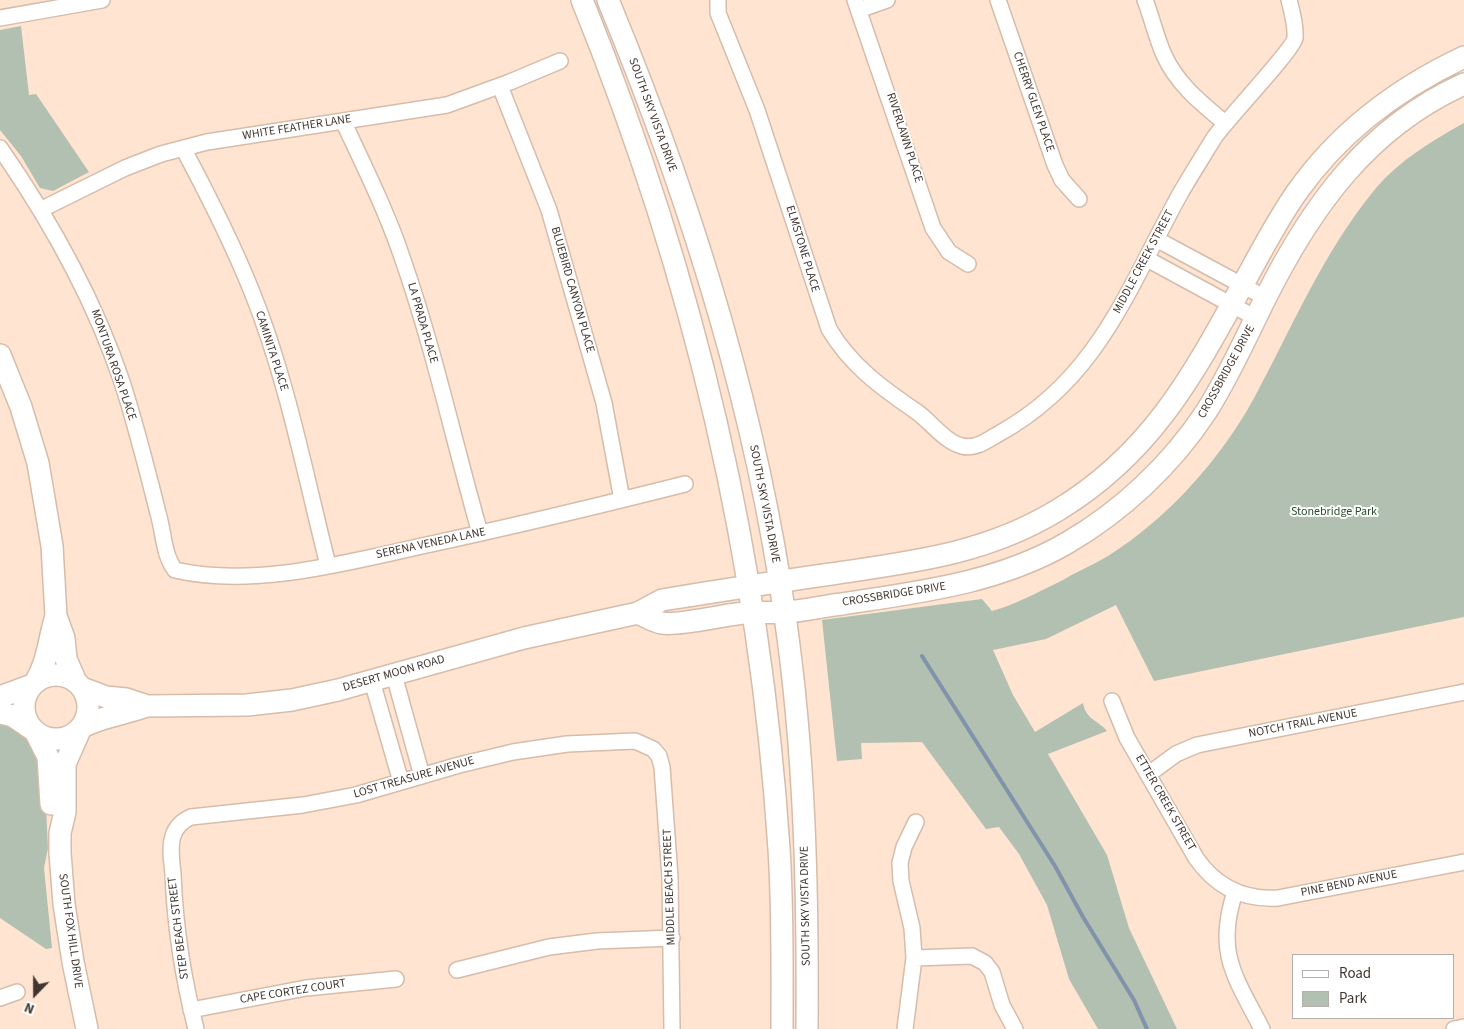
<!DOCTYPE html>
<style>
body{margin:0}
#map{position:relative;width:1464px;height:1029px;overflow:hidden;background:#fee4d1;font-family:"Source Sans 3",sans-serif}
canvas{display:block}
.legend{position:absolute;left:1292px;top:954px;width:162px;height:65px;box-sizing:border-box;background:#fff;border:1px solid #b3afac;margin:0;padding:6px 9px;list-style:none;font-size:15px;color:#423730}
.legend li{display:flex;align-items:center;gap:10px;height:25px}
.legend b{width:25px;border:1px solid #b3afac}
.north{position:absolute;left:10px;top:969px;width:50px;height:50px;-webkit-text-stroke:4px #fff;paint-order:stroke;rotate:202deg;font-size:14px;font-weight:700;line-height:20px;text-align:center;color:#423730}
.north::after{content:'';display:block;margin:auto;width:18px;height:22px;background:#423730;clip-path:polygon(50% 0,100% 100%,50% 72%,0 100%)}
</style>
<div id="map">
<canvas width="1464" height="1029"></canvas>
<ul class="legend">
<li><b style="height:6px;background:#fff"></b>Road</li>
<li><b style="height:14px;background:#b1c0b1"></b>Park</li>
</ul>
<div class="north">N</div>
</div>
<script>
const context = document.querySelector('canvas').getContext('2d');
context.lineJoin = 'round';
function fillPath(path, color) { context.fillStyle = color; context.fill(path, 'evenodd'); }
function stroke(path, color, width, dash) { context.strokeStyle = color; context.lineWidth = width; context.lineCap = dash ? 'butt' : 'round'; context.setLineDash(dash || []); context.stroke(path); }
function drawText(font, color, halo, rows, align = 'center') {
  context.font = font + ' "Source Sans 3",sans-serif'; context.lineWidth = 4; context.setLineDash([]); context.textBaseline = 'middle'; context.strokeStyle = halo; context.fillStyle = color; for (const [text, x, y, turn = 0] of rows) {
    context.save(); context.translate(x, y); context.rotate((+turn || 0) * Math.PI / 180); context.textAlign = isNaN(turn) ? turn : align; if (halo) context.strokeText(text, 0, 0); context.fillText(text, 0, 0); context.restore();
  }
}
fillPath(new Path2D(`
 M21 26 29 95 36 94 89 172 53 191 40 188 21 156 0 130V30Z
 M1464 123V617L1154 681 1116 605 1046 639 993 650 1013 695 1035 732 1083 703C1086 720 1098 720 1107 731L1048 754 1107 855 1129 928 1177 1029H1098L1069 979 1047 905 1019 854 999 827 986 829 922 742 861 743 862 759 837 761 822 620 982 599 992 611C1017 604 1038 592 1061 581 1076 572 1093 565 1108 556 1167 519 1219 461 1253 400 1292 328 1323 252 1376 188 1400 160 1433 140 1464 123Z
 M0 718 19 725 44 766 48 848 44 868 52 948 46 949 0 918Z`), '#b1c0b1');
stroke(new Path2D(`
 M922 656 1055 866 1083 917 1134 1000 1147 1029`), '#8192ab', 4);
const street = new Path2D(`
 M718 0V13L757 110 829 329C851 366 882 388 917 412 931 422 945 442 962 446 976 450 989 439 1000 433 1099 378 1129 286 1180 194 1191 175 1203 156 1214 138 1227 119 1293 50 1295 38 1296 26 1292 11 1289 0
 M855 0 933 228 949 252 968 264
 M998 0 1055 165 1062 180 1079 199
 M1145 0C1152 18 1156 37 1164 55 1177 84 1201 103 1225 123
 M859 10 887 0
 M0 18 102 0
 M500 86 549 210 604 403 622 500
 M343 121C364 166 387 212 403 260 434 349 454 442 480 533
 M0 148C50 220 94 299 122 382 136 425 147 469 158 513 164 533 163 554 175 570 253 588 345 563 422 546 510 527 598 506 685 484
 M183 148C208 195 232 242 252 292 287 379 305 474 328 565
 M40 210 125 168 161 154 207 142 447 105 510 82 560 61
 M1158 240 1266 298
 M1147 259 1256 318
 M394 675 422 776
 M372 681 401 782
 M1112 701 1127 738 1196 858C1216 887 1244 900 1278 898L1464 862
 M1149 774 1176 754 1197 745 1464 692
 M1235 892C1215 952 1235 977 1262 1029
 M914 958 972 956 985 963 992 972 1002 1005 1015 1029
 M457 970 549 947 597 941 672 938
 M0 998 17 992
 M191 1010 306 988 396 979
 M196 1029C183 978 175 927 173 874 172 862 169 848 173 836 176 826 182 821 191 817L303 805 356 795 459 765 513 752 567 744 635 741 653 749 659 756 662 767 670 877 672 1029
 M905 1029 914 958 912 928 901 881 900 863 904 847 916 822
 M1454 1029 1464 1027`);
const secondary = new Path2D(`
 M582 0C692 271 760 557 779 849 783 909 782 969 782 1029
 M608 0C690 198 755 403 785 616 805 753 808 891 807 1029
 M0 355 21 407 38 463 52 546 56 616 64 638 66 659 76 682
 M638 613C645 616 654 622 662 623 675 626 720 616 736 614 752 612 768 613 784 612 804 611 823 606 842 604 920 592 998 583 1067 543 1122 511 1171 465 1206 412 1229 376 1246 337 1265 299 1311 207 1367 128 1464 84
 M24 707a32 32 0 1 1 64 0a32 32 0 1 1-64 0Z
 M36 681C48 661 49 638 56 616
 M82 688 106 697 126 699 147 706 247 705 292 700 338 690 524 638 638 613 662 600C718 591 774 582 831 574 912 562 986 554 1058 510 1154 452 1195 371 1247 277 1263 248 1278 219 1297 192 1340 131 1398 88 1464 57
 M0 697 32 685
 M0 713 13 716 32 729
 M84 726C104 716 125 714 147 706
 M80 730 65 764V812L60 833V853L64 904 73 962 87 1029
 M36 733 48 757 51 804`);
stroke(street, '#d6bcaa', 18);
stroke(secondary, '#d6bcaa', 24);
stroke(street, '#fff', 15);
stroke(secondary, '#fff', 21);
drawText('12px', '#423730', '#fff', [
 ["CHERRY GLEN PLACE",1033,102,71],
 ["SOUTH SKY VISTA DRIVE",652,115,70],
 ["WHITE FEATHER LANE",297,128,-9],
 ["RIVERLAWN PLACE",904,138,72],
 ["ELMSTONE PLACE",802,249,73],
 ["MIDDLE CREEK STREET",1144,262,-62],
 ["BLUEBIRD CANYON PLACE",572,290,74],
 ["LA PRADA PLACE",422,323,74],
 ["CAMINITA PLACE",271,351,72],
 ["MONTURA ROSA PLACE",113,365,71],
 ["CROSSBRIDGE DRIVE",1227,372,-61],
 ["SOUTH SKY VISTA DRIVE",764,504,79],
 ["SERENA VENEDA LANE",431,544,-12],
 ["CROSSBRIDGE DRIVE",894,595,-9],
 ["DESERT MOON ROAD",394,674,-16],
 ["NOTCH TRAIL AVENUE",1303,724,-11],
 ["LOST TREASURE AVENUE",414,778,-16],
 ["ETTER CREEK STREET",1165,803,60],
 ["PINE BEND AVENUE",1349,884,-11],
 ["MIDDLE BEACH STREET",670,887,-92],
 ["SOUTH SKY VISTA DRIVE",806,906,-91],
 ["STEP BEACH STREET",179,928,-97],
 ["SOUTH FOX HILL DRIVE",70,931,82],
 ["CAPE CORTEZ COURT",293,992,-9]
]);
drawText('12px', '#284e2b', '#fff', [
 ["Stonebridge Park",1334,512]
]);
</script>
